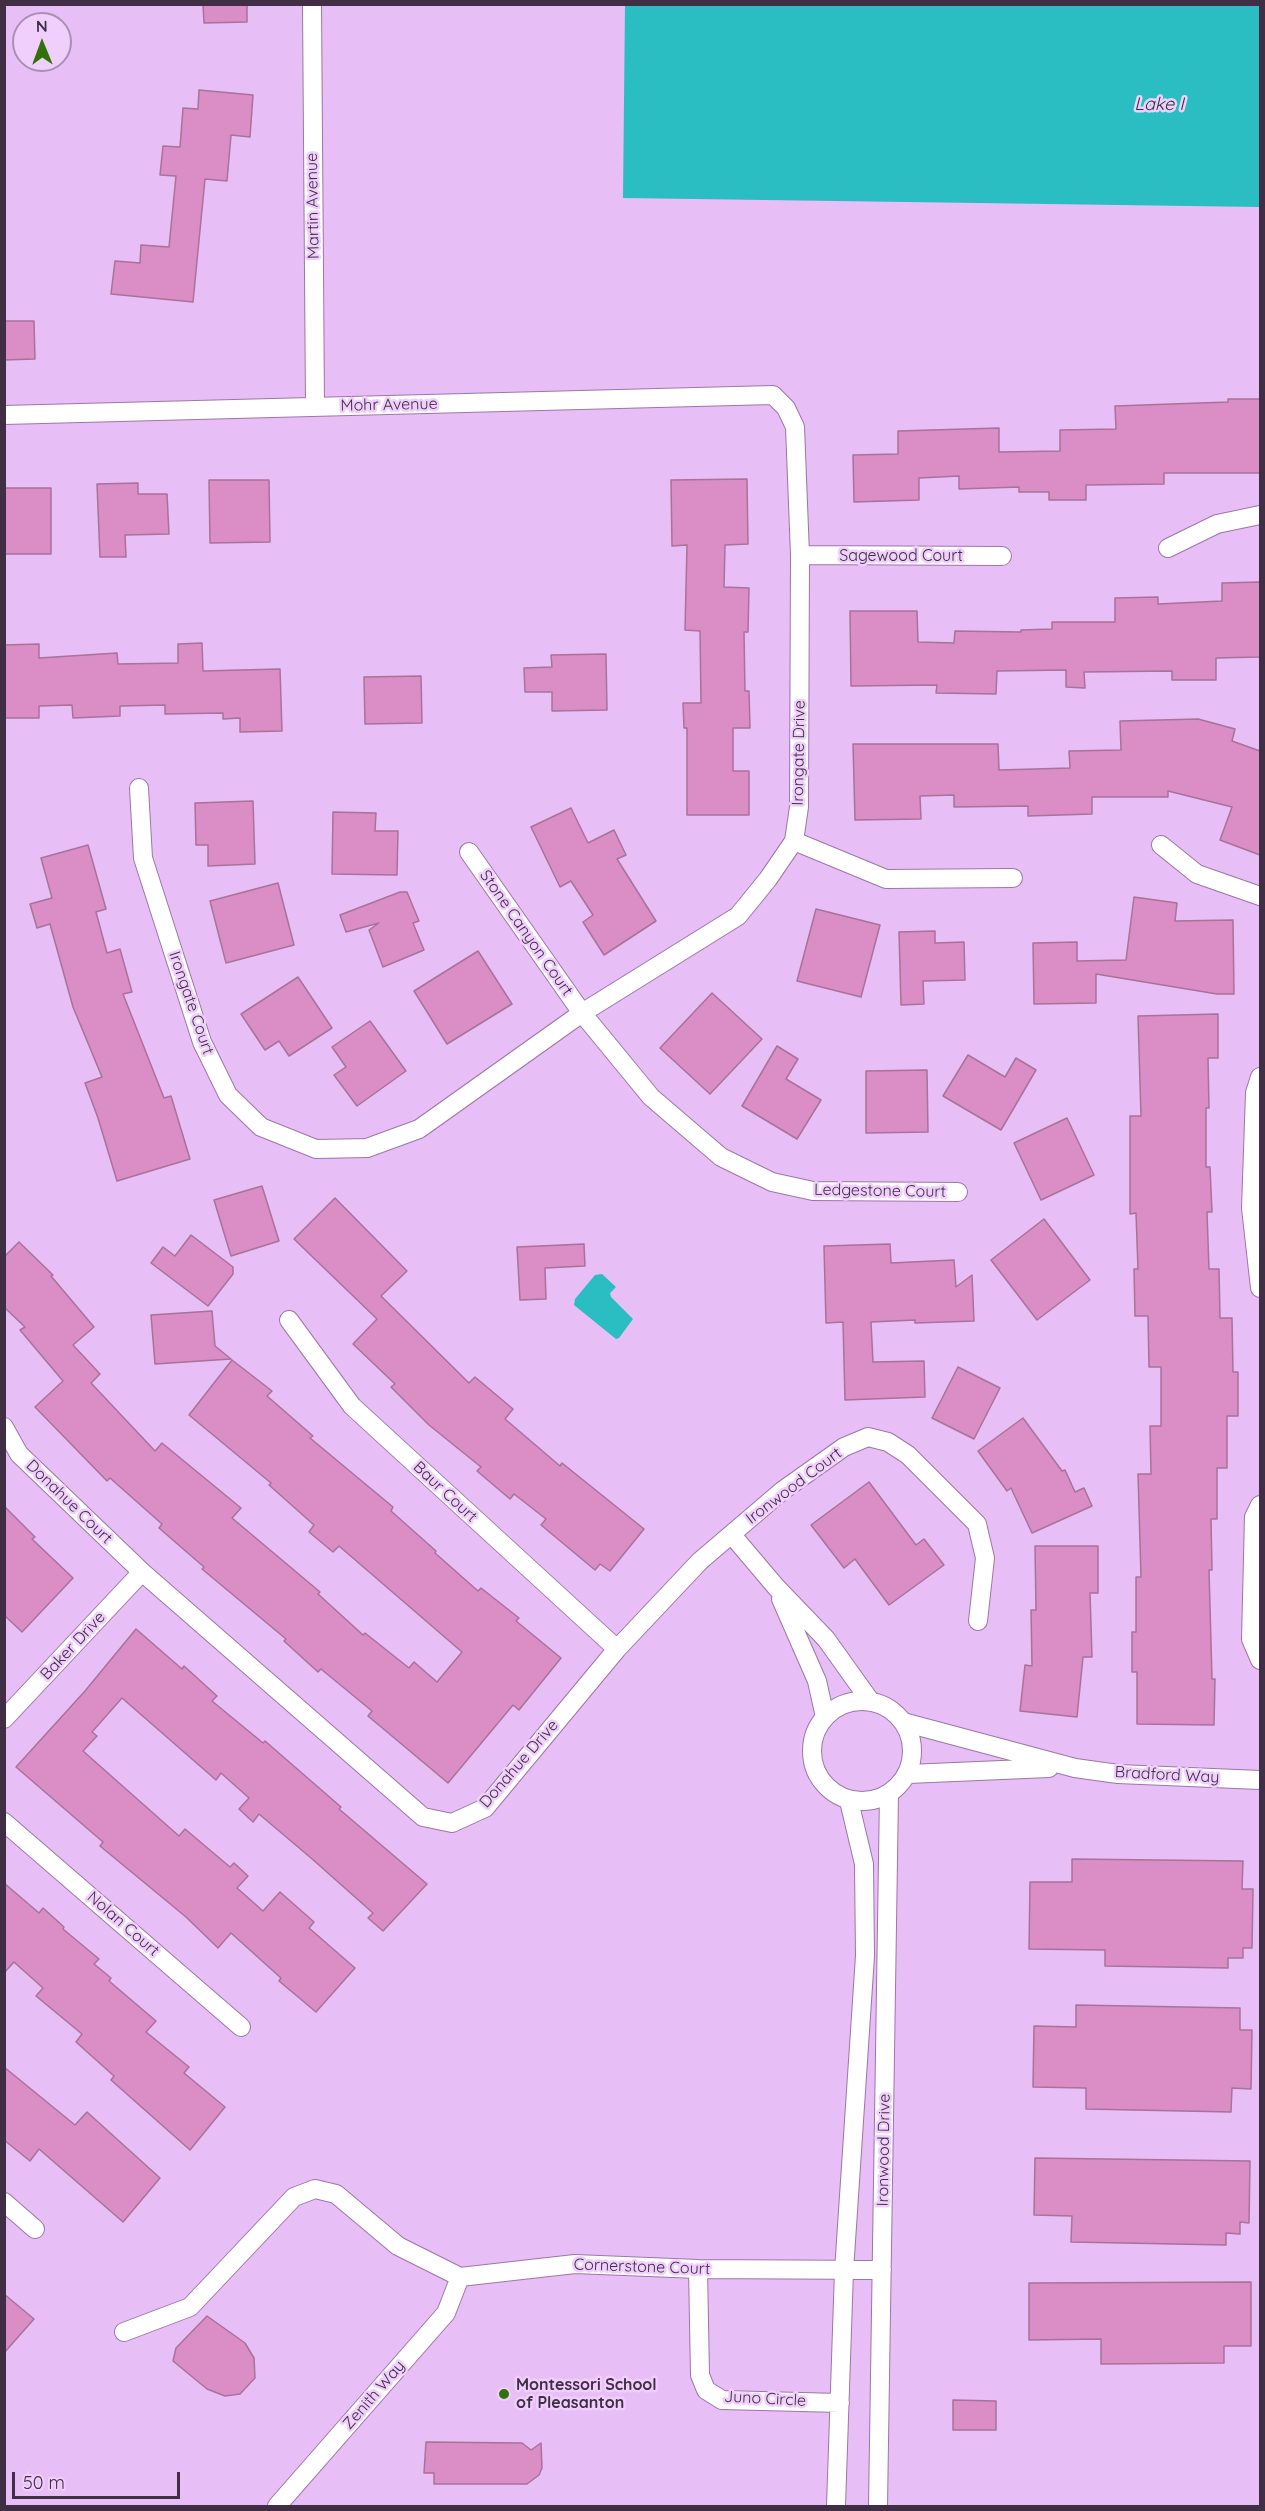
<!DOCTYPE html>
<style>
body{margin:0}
#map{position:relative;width:1265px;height:2511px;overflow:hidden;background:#e8bef6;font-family:Quicksand,sans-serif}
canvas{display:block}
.frame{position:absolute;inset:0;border:6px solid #3f2e44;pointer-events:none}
.north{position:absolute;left:12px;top:12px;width:60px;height:60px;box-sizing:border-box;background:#f0cffc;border:2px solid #a98fb2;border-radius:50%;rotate:359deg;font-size:16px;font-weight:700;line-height:24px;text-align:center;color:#3f2e44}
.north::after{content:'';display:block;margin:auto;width:21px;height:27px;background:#307109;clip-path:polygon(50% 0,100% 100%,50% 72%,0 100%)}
.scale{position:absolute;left:12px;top:2472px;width:168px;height:27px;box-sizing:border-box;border:3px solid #3f2e44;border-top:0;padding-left:8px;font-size:18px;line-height:21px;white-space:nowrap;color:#3f2e44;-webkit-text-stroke:4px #f0cffc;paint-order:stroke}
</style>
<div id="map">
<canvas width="1265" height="2511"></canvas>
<div class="frame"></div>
<div class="north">N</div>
<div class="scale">50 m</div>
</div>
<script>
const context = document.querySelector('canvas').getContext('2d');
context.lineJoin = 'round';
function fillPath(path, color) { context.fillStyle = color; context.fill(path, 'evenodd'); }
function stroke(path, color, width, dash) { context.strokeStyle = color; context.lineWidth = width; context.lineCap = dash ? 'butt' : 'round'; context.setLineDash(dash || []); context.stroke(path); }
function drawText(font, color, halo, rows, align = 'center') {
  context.font = font + ' Quicksand,sans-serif'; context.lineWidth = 5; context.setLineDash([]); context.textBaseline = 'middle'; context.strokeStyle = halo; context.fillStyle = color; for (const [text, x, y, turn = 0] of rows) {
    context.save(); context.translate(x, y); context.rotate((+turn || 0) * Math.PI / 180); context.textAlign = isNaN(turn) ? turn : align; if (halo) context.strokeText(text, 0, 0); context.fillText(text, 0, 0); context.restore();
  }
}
fillPath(new Path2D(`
 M625 5H1260V207L623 198Z
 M602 1274 616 1287 610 1293 611 1297 633 1319 619 1338 616 1339 574 1305 575 1299 595 1275Z`), '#2abdc1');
const building = new Path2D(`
 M203 4H247V22L204 23Z
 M199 90 253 95 250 137 231 135 227 181 205 179 193 302 111 294 115 261 140 263 141 245 169 247 176 176 160 175 163 146 180 147 183 108 198 109Z
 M4 321H34L35 359 4 360Z
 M1228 399H1260V473H1164V484L1086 485V500H1049V492H1019V487L959 489V476L919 478V500L854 502 853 455 898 454V431L999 428V452L1060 451V430L1116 429 1115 406 1228 402Z
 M747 479 748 544 725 545 724 587 749 588 748 632H744L745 691H749L750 728H733V771H749V815H687V728H684L683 703H701L700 631 685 630 687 545 672 546 671 480Z
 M209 480H269L270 542 210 543Z
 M138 483V494H167L169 534 125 535 126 557H100L97 484Z
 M4 488H51V554H4Z
 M1260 582V657L1216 658V680H1172V671L1084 672 1085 688 1066 687V670L997 671 996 694 936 693 937 685 851 686 850 611H917L918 642 954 643 955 631 1021 632V630L1052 629V622H1115V598L1158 597V604L1222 601V583Z
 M202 643 203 671 280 669 282 731 240 732V718L223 719V713L165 714V705L120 706V716L73 718 72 705 39 706V718H4V645L39 644V658L117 653 118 664 178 663V644Z
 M606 654 607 710 552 711V692H525L524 668 552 667 551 655Z
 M421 676 422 723 365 724 364 677Z
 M1198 719 1235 729 1232 741 1260 751V855L1220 840 1232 807 1168 791V797H1092V814L1028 816V806L954 807V795L920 796 921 819 855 820 853 744H998L999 770 1070 768 1069 751 1121 750 1120 721Z
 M253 801 255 864 208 866V845H196L195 803Z
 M571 808 588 843 614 830 626 855 617 859 656 921 604 955 583 922 593 915 571 881 560 887 531 827Z
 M333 812 376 813 375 831H398L397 875 332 874Z
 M88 845 106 909 96 912 107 953 120 949 132 992 123 994 164 1098 171 1096 190 1159 117 1181 98 1118 85 1083 102 1077 73 1007 50 924 37 928 30 904 52 898 41 858Z
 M278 883 294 945 226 963 210 901Z
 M400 892H407L419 921 413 923 424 950 383 967 369 930 379 923 346 932 340 915Z
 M1134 897 1177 903 1175 921 1233 920 1234 994H1217L1096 974V1003L1034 1004 1033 943 1077 942V961L1126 960Z
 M816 909 880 925 861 997 797 981Z
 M935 931V943L964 942 965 980 923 981 924 1004 901 1005 899 932Z
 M478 951 512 1004 447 1044 414 991Z
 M298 977 332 1028 289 1056 279 1041 265 1050 241 1014Z
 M712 993 762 1039 710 1094 660 1048Z
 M1218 1014V1058H1208L1209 1108H1206V1167H1210L1212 1212H1207L1209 1269H1219L1220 1318H1232L1233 1372H1238V1416H1227V1468H1217V1519H1211L1212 1570H1209L1212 1679H1215L1214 1725 1137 1724V1672H1132V1632H1136V1577H1141L1138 1474H1151L1150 1426H1161V1367H1149L1148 1316H1135L1134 1269H1138L1136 1213 1130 1214V1116H1141L1138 1016Z
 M370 1021 406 1071 357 1106 334 1075 346 1067 332 1047Z
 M777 1046 798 1059 786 1079 821 1100 797 1139 742 1106Z
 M968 1055 1005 1077 1016 1058 1036 1070 1001 1130 943 1096Z
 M927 1070 928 1132 866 1133V1071Z
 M1067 1118 1094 1175 1041 1200 1014 1143Z
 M262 1186 279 1241 231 1256 214 1200Z
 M335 1198 407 1271 381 1296 469 1383 475 1377 513 1409 505 1419 560 1466 562 1463 644 1529 610 1571 600 1564 595 1570 541 1525 546 1519 514 1494 510 1499 477 1471 481 1467 429 1425 391 1387 395 1384 353 1344 377 1319 294 1239Z
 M1044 1219 1090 1280 1037 1320 991 1260Z
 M191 1235 233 1267V1274L208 1306 151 1263 163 1247 175 1256Z
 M19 1242 53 1275 51 1276 94 1327 73 1345 100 1374 91 1383 155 1451 162 1443 241 1508 232 1518 320 1592 318 1594 363 1635 365 1633 409 1668 414 1662 437 1682 462 1652 339 1546 333 1552 309 1532 314 1525 269 1485 271 1483 189 1415 232 1360 272 1391 267 1396 313 1436 310 1438 393 1507 391 1511 436 1551 435 1553 478 1591 481 1588 519 1618 516 1621 561 1658 519 1710 513 1705 448 1783 368 1716 372 1711 321 1669 318 1672 284 1641 286 1639 202 1569 204 1567 159 1528 162 1524 110 1478 107 1481 35 1407 63 1381 20 1330 25 1327 4 1307V1257Z
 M584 1244 585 1266 545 1268 546 1299 520 1300 517 1247Z
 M890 1244 891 1263 954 1260 956 1287 972 1275 974 1321 915 1323V1320L871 1322 873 1362 924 1361 925 1397 845 1400 843 1322 826 1323 824 1246Z
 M212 1311 215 1346 231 1359 155 1364 151 1315Z
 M958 1367 1000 1388 974 1439 932 1418Z
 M1023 1418 1062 1471 1065 1470 1075 1492 1084 1488 1092 1506 1032 1533 1011 1488 1007 1491 978 1451Z
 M869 1482 916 1545 924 1539 944 1565 889 1605 855 1559 844 1568 811 1525Z
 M4 1506 35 1537 32 1539 73 1578 22 1632 4 1615Z
 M1035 1546H1098V1593H1090L1092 1657H1083L1077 1717 1020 1711 1025 1665 1032 1666 1031 1610H1036Z
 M136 1629 182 1669 184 1666 217 1696 212 1701 263 1743 265 1741 341 1807 339 1809 427 1884 383 1931 368 1918 373 1913 311 1858 259 1814 253 1822 239 1809 249 1798 221 1773 216 1780 122 1698 92 1732 97 1736 83 1751 179 1836 185 1829 230 1867 234 1863 248 1876 237 1888 263 1911 280 1892 314 1922 309 1928 355 1968 316 2012 279 1981 281 1978 231 1933 218 1948 186 1917 100 1846 103 1842 16 1767 85 1691Z
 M1072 1859 1243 1861 1242 1889H1253L1252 1948H1243V1958H1228V1968L1105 1966V1950L1029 1949 1030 1882H1072Z
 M4 1883 39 1913 43 1908 64 1927 63 1929 99 1959 94 1964 111 1978 109 1981 156 2021 146 2032 189 2067 184 2073 225 2107 190 2150 111 2080 114 2076 76 2042 82 2034 36 1996 43 1988 14 1962 4 1973Z
 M1076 2005 1240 2008V2030H1252L1251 2089 1232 2088 1231 2112 1086 2109V2088L1033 2087 1034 2026 1076 2027Z
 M4 2067 75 2125 87 2112 160 2178 123 2222 39 2149 30 2161 4 2140Z
 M1035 2158 1250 2161 1249 2223 1240 2222V2234L1226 2233V2245L1071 2242 1072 2216 1034 2215Z
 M1251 2282V2346H1224V2363L1101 2364V2339L1029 2340V2283Z
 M4 2294 34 2319 4 2353Z
 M207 2316 245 2343 254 2358 255 2378 240 2394 225 2396 207 2389 173 2361 176 2348Z
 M953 2400 996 2401V2430H953Z
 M426 2442 522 2443 531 2450 541 2443 542 2468 539 2475 527 2484H434V2473H424Z`);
fillPath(building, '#da8ec5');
stroke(building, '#a87299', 1.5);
const minor = new Path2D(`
 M312 4 315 407
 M4 415 773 395 786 408 795 427 800 555 799 807 794 841 768 879 738 916 582 1013 419 1129 367 1148 316 1149 261 1127 228 1095 202 1042 143 858 139 788
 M1168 548 1217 524 1260 515
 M800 555 1002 556
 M794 841 886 879 1013 878
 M1161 845 1197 874 1260 896
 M469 852 582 1013 651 1097 721 1157 772 1182 813 1191 958 1192
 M1260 1077 1255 1093 1251 1208 1260 1288
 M289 1320 352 1406 617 1649
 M4 1427 19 1454 142 1572 423 1817 452 1823 485 1808 617 1649 700 1561 782 1491 844 1447 868 1437 888 1442 908 1455 977 1524 985 1558 978 1621
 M1260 1505 1254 1517 1251 1639 1260 1660
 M732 1535 776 1587 826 1639 871 1702
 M781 1599 817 1681 825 1717
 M812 1751a50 50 0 1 1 100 0a50 50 0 1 1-100 0Z
 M4 1719 142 1572
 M903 1722 1075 1768 1118 1774 1260 1780
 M908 1774 1049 1768
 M4 1822 241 2027
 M4 2202 35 2229
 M698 2269 700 2375 706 2390 722 2400 840 2403
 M124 2332 190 2307 294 2197 315 2189 336 2194 398 2246 460 2277 575 2264 698 2269 882 2270
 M277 2506 446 2313 460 2277
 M836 2506 844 2271 865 1956 864 1864 849 1801
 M878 2506 889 1794`);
stroke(minor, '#9d76a9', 20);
stroke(minor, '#fff', 18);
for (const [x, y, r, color] of [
 [504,2394,6,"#307109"]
]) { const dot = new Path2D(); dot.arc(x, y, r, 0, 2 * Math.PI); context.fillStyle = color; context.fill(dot); stroke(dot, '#f0cffc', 2); }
drawText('16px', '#3f2e44', '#f0cffc', [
 ["Martin Avenue",313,206,-91],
 ["Mohr Avenue",389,405,-1],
 ["Sagewood Court",901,556],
 ["Irongate Drive",799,753,-89],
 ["Stone Canyon Court",526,933,55],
 ["Irongate Court",191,1003,71],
 ["Ledgestone Court",880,1191,1],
 ["Ironwood Court",794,1486,-37],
 ["Baur Court",445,1492,43],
 ["Donahue Court",69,1502,44],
 ["Baker Drive",73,1646,-47],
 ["Donahue Drive",519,1764,-49],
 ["Bradford Way",1167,1775,3],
 ["Nolan Court",123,1924,41],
 ["Ironwood Drive",884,2150,-89],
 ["Cornerstone Court",642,2267,2],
 ["Zenith Way",374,2395,-49],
 ["Juno Circle",765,2399,3]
]);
drawText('bold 16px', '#3f2e44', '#f0cffc', [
 ["Montessori School",516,2385],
 ["of Pleasanton",516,2403]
], 'left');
drawText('italic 18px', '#1f3737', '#f0cffc', [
 ["Lake I",1159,105]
]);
</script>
